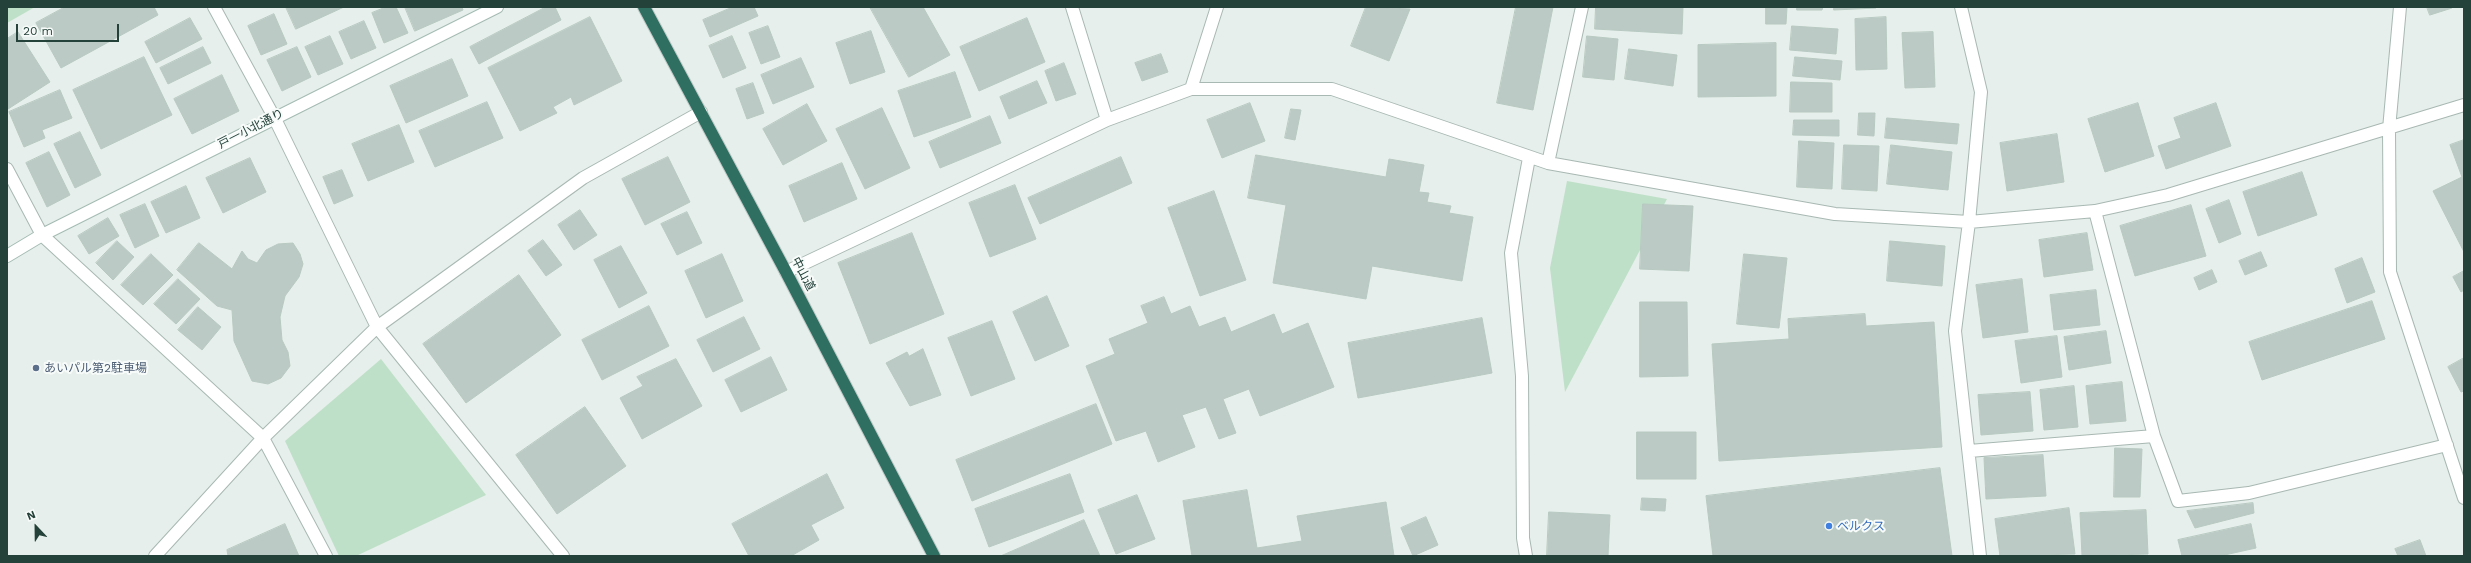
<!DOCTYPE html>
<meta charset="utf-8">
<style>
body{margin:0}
#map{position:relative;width:2471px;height:563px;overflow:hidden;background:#e6efeb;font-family:"Work Sans",sans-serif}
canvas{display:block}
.frame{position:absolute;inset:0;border:8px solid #24423a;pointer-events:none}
.north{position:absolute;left:16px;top:507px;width:40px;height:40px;-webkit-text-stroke:3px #f7fbf9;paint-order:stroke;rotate:338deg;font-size:11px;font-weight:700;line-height:16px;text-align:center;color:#24423a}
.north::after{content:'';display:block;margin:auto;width:14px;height:18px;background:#24423a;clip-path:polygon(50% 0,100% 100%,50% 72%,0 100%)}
.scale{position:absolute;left:16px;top:24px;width:103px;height:18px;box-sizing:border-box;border:2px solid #24423a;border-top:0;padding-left:5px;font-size:12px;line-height:14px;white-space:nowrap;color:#24423a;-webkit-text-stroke:3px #f7fbf9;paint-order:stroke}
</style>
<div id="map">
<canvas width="2471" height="563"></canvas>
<div class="frame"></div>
<div class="north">N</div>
<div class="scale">20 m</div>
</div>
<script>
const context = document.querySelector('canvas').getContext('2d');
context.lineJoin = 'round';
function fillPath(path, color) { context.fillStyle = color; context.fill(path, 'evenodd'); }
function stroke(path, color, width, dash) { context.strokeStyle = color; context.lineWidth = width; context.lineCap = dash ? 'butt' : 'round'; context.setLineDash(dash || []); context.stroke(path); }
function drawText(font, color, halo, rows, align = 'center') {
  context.font = font + ' "Work Sans","Noto Sans JP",sans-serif'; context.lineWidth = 4; context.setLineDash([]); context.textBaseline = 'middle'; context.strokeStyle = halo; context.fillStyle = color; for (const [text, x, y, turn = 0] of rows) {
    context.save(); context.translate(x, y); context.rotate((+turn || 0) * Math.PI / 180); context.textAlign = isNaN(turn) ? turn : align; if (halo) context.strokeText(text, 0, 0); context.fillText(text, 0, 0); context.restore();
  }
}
fillPath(new Path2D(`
 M7 7H35L7 23Z
 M1567 181 1667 199 1565 392 1550 268Z
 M381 359 486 495 356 556H339L285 441Z`), '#bfe0c8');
const building = new Path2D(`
 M65 7H154L158 15 61 68 36 23Z
 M286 7H344L296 29Z
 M386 7H396L408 33 384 43 372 13Z
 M405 7H462L463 10 415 31Z
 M546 7H555L561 20 479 64 470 47Z
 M733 7H754L758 16 710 37 703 20Z
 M870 7H923L950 55 909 77Z
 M1366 7 1410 9 1389 61 1351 46Z
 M1516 7H1553L1533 110 1497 103Z
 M1596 7H1683L1682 34 1595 29Z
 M1766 7H1787L1786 24H1766Z
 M1797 7H1823L1822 10H1797Z
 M1834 7H1876V8L1834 10Z
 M2427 7H2452V8L2430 15Z
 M274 14 287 44 261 55 248 26Z
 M590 17 622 81 574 105 571 97 553 107 557 113 520 131 488 68Z
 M1886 17 1887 69 1856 70 1855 19Z
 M190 18 202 39 156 63 145 42Z
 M1027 18 1045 62 979 91 960 47Z
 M364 21 376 48 351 59 339 32Z
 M768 26 780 57 761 64 749 33Z
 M1792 26 1838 29 1836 54 1790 50Z
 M871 31 885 72 850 84 836 43Z
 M18 32 50 82 8 109 7 39Z
 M1933 32 1935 87 1905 88 1902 33Z
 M330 36 343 64 318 75 305 47Z
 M732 36 746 68 723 78 709 46Z
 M1587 36 1618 39 1614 80 1583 77Z
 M1776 43V96L1698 97V45Z
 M203 47 211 63 168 84 160 68Z
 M297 47 311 77 282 91 267 60Z
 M1629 49 1677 55 1673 86 1625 79Z
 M1161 54 1168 72 1142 81 1135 63Z
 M144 57 172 115 101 149 73 90Z
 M1795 57 1842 61 1840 80 1793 76Z
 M801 58 814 87 773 104 761 75Z
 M452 59 468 96 406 123 390 86Z
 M1064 63 1076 94 1056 101 1045 71Z
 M955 72 971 117 914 137 898 91Z
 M222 75 239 111 192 134 174 99Z
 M1037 81 1047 103 1009 119 1000 97Z
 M1791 82 1832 83V112H1790Z
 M753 83 764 113 747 119 736 89Z
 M60 90 72 118 42 130 45 138 24 147 9 112Z
 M487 102 503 138 435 167 419 131Z
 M1250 103 1265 141 1222 158 1207 120Z
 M2138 103 2154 156 2105 172 2088 119Z
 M2216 103 2231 146 2166 169 2158 146 2181 138 2174 118Z
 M807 104 827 141 783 165 763 129Z
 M882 108 910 168 865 189 836 129Z
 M1291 109 1301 110 1295 140 1285 138Z
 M1859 113H1875L1874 136 1858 135Z
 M990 116 1001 143 940 168 929 142Z
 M1887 118 1959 124 1957 144 1885 138Z
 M1794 120H1839V136L1793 135Z
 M399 125 414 162 368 181 352 144Z
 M80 132 101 175 75 188 54 144Z
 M2057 134 2064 182 2007 191 2000 143Z
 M2464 140V252L2433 191 2462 177 2450 145Z
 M1799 141 1834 143 1832 189 1797 187Z
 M1844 145 1879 146 1877 191 1842 189Z
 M1891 145 1952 152 1948 190 1887 184Z
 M49 152 70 195 47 207 26 163Z
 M1256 155 1386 177 1389 159 1424 165 1419 192 1429 193 1427 202 1451 206 1449 213 1473 217 1462 281 1372 266 1366 299 1273 283 1286 205 1248 198Z
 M668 157 690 202 645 225 622 179Z
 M1121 157 1132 183 1040 224 1028 198Z
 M250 158 266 192 223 213 206 178Z
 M842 163 857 199 804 222 789 186Z
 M342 170 353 196 334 204 323 177Z
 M2302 172 2317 215 2258 236 2243 192Z
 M1015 185 1036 239 990 257 969 203Z
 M186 186 200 218 166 233 151 202Z
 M1214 191 1246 280 1200 296 1168 208Z
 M2229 200 2241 234 2219 243 2206 209Z
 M145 204 159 236 135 248 120 215Z
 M1643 204 1693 206 1689 271 1640 269Z
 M2191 205 2206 256 2135 276 2120 226Z
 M580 210 597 235 574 250 558 225Z
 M687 212 702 243 677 255 661 224Z
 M108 218 119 236 89 254 78 236Z
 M912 233 944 314 870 344 838 263Z
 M2087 233 2093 270 2044 277 2039 240Z
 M543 240 562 265 546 276 528 251Z
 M117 241 134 257 113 280 96 263Z
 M1890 241 1945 246 1942 286 1887 281Z
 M199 243 232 269 242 251 248 259 257 263 266 250 278 244 293 243 300 254 303 264 299 277 285 296 280 317 282 340 288 352 290 366 281 378 268 384 252 381 234 341 232 310 217 306 177 270Z
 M621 246 647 293 619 308 594 260Z
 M2261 252 2267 266 2245 275 2239 261Z
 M151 254 173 275 143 305 121 285Z
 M722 254 743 301 706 318 685 271Z
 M1744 254 1787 258 1779 328 1737 324Z
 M2362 258 2375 292 2347 303 2335 269Z
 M2212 270 2217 282 2199 290 2194 278Z
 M2464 271V290L2461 292 2453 277Z
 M519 275 561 335 466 403 423 344Z
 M178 279 200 299 176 324 154 304Z
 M2022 279 2028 332 1983 338 1976 285Z
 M2096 290 2100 325 2054 330 2050 295Z
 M1047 296 1069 346 1035 361 1013 312Z
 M1164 297 1171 314 1190 306 1199 327 1225 317 1231 332 1274 314 1282 334 1308 323 1334 387 1260 416 1249 389 1223 399 1236 433 1219 439 1206 407 1182 415 1195 447 1158 462 1146 431 1116 441 1086 366 1115 354 1109 339 1148 323 1141 306Z
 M2372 301 2385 339 2262 380 2249 342Z
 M1640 302H1687L1688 376 1640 377Z
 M649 306 669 346 602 380 582 340Z
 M198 307 221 327 202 350 178 330Z
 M1865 314 1866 326 1934 322 1942 447 1719 461 1712 344 1789 339 1788 319Z
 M744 317 760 349 713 372 697 340Z
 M1482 318 1492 373 1358 398 1348 343Z
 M992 321 1015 379 971 396 948 338Z
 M2106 331 2111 363 2069 370 2064 337Z
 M2057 336 2062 377 2021 383 2015 341Z
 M923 349 941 395 910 406 886 363 907 352 909 356Z
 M771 357 787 390 741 412 725 380Z
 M2464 358V391L2461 392 2448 367Z
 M676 359 702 406 642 439 620 398 643 386 637 377Z
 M2122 382 2126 421 2090 424 2086 386Z
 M2074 386 2078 427 2044 430 2040 390Z
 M2030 392 2033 431 1981 435 1978 395Z
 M1096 404 1112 444 972 501 956 460Z
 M585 407 626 466 557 514 516 455Z
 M1637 432H1696V479H1637Z
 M2115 448 2142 449 2140 497H2114Z
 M2043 455 2046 496 1986 499 1984 458Z
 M1940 468 1952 556H1713L1706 496Z
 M827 474 844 508 811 525 819 540 791 556H749L732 524Z
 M1070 474 1084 512 989 547 975 509Z
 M1247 490 1257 548 1302 541 1297 516 1386 502 1394 556H1192L1183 501Z
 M1137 495 1155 539 1116 554 1098 510Z
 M1642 498 1666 499 1665 511 1641 510Z
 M2253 503 2254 513 2195 528 2187 511Z
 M2069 508 2075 554 2000 556 1995 519Z
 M2146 510 2148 554 2082 556 2080 513Z
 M1549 512 1610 515 1608 556H1547Z
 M1426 517 1438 545 1413 556 1401 528Z
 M1084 520 1100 556H1001Z
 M285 524 299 556H228L227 550Z
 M2251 524 2256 548 2220 556H2182L2178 540Z
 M2420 540 2426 556H2398L2395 549Z`);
fillPath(building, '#bbcac4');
stroke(building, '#b8c9c2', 1);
const street = new Path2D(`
 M214 7 274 117 377 327 563 556
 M1072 7 1107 120
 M1961 7 1981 92 1969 222 1955 331 1980 556
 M2400 7 2389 129 2390 272 2464 498
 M1191 89 1217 7
 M1548 163 1582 7
 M7 169 42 235 263 438 326 556
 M2095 211 2154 436 2178 501 2249 493 2447 445
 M786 272 1107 120 1191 89H1332L1548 163 1835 214 1969 222 2095 211 2168 195 2464 105
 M1969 451 2154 436
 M155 556 263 438 377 327 583 178 701 112
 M1526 556 1523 538 1522 376 1511 253 1529 158`);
const secondary = new Path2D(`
 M7 256 42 235 497 7`);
const highway = new Path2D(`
 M644 7 786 272 934 556`);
stroke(street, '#a8b8b2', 14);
stroke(secondary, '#a4bbb3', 14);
stroke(highway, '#c2cac8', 14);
stroke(street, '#fff', 12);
stroke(secondary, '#fff', 12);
stroke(highway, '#2f6f62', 12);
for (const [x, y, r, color] of [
 [36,368,4,"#5c6f8a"],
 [1829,526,4,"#3f7fe0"]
]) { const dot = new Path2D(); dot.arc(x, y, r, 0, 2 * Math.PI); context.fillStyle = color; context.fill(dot); stroke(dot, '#f7fbf9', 1.5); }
drawText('12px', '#24423a', '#f7fbf9', [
 ["戸一小北通り",251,129,-27],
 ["中山道",803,274,62]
]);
drawText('12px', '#4e5e75', '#f7fbf9', [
 ["あいパル第2駐車場",44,368]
], 'left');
drawText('12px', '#366cbe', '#f7fbf9', [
 ["ベルクス",1837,526]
], 'left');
</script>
